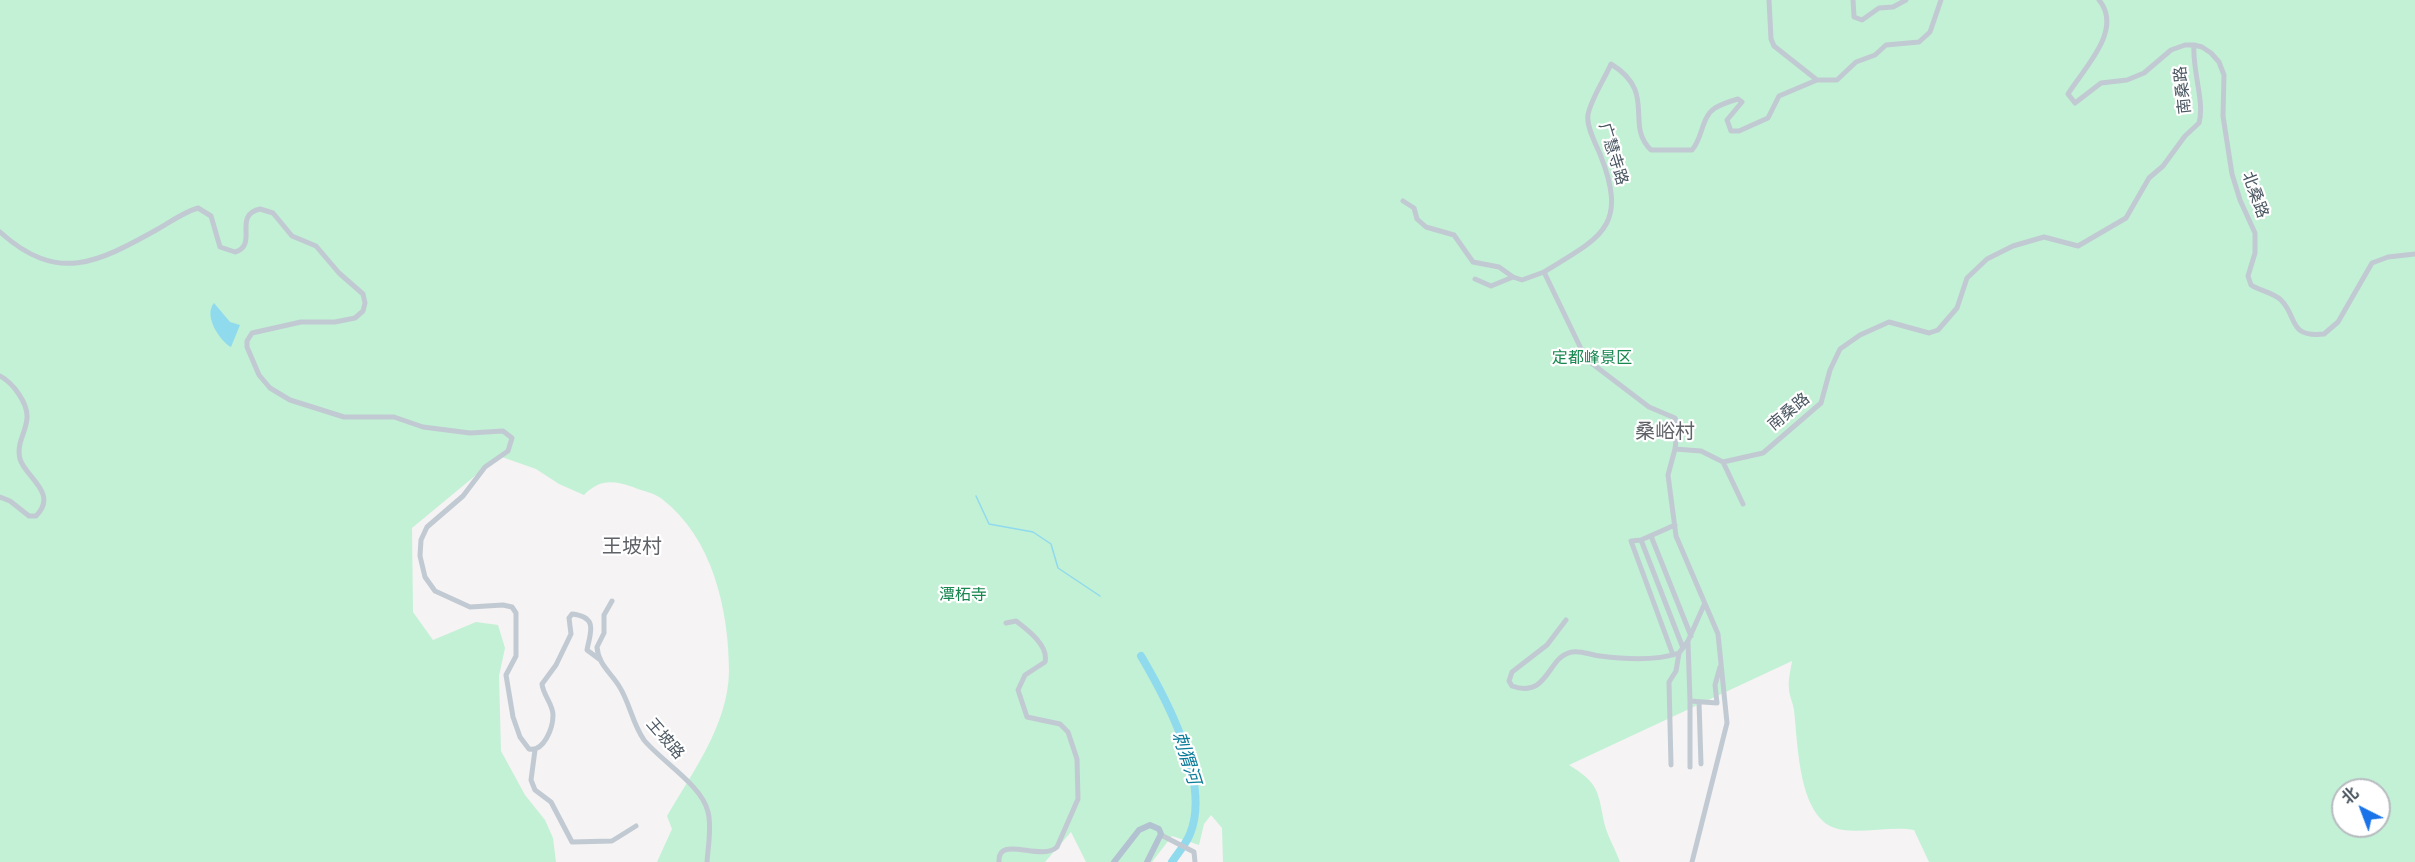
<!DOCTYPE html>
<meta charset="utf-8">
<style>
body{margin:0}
#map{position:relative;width:2415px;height:862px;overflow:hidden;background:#f5f3f3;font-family:Figtree,"Noto Sans SC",sans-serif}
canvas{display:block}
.north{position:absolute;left:2331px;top:778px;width:60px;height:60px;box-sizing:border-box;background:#fff;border:2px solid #b7bbc0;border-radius:50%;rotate:318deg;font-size:16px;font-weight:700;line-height:24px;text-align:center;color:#4a5661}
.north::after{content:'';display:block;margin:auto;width:21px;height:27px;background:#1a73e8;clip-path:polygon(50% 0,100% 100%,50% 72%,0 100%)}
</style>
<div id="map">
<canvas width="2415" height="862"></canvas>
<div class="north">北</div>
</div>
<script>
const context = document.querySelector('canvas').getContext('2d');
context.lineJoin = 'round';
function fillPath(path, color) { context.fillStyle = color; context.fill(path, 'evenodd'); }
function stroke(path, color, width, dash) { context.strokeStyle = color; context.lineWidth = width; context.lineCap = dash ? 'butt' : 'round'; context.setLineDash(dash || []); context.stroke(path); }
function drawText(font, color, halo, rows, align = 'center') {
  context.font = font + ' Figtree,"Noto Sans SC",sans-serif'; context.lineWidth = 4.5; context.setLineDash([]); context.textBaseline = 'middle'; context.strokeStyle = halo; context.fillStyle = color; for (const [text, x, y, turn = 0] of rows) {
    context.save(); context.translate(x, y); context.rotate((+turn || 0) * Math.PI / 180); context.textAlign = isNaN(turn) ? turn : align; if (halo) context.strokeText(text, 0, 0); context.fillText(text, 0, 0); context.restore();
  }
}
fillPath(new Path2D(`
 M0 0H2415V862H1929L1914 830C1892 825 1853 836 1832 827 1798 811 1798 743 1794 710 1793 703 1789 695 1789 688 1788 679 1791 669 1792 661L1569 765C1598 783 1598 790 1604 822 1607 835 1615 849 1620 862H1223L1222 828 1211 815 1204 824 1199 845 1172 836 1152 862H1086L1071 832 1045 862H657L672 829 667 816C692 773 728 725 729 672 729 611 713 538 662 499 655 493 642 491 633 487 613 480 599 479 584 495L559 484 536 469 499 456 412 528 413 612 433 640 476 622 498 625 505 648 499 676 501 751 525 795 545 820 553 838 556 862H0ZM2343 790H2379V826H2343Z`), '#c3f1d5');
fillPath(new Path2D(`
 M214 303 230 322 240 325 231 347C220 341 203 316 214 303Z`), '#90daee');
stroke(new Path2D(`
 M976 496 989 524 1033 532 1051 544 1058 568 1100 596`), '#90daee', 1.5);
stroke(new Path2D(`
 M1141 656C1167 700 1211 783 1190 834 1186 844 1178 853 1172 862`), '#90daee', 8);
stroke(new Path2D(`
 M1853 0 1854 17 1862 20 1879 8 1893 7 1906 0
 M2099 0C2124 30 2083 69 2068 94L2075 103 2101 83 2127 80 2144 73 2171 50 2185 45H2194L2202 47 2211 53 2219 62 2224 75 2223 116 2232 174 2240 200 2255 233V253L2248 276 2251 285C2260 291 2272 292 2281 300 2298 317 2288 338 2324 334L2338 322 2372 263 2388 257 2415 254
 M1817 80H1837L1856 62 1875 55 1886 45 1919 42 1930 32 1941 0
 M1403 201 1414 208 1417 219 1426 227 1454 235 1473 262 1499 267 1513 277
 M0 232C58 284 97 263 158 229 170 222 184 212 198 208L211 216 220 247 235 252C259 245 232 215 260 209L273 213 292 236 316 246 339 273 363 294 365 303 363 311 355 318 335 322H301L252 333 247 341V347L259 375 270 388 290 400 344 417H394L423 427 470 433 503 431 512 438 508 451 485 467 463 496 427 527 421 540 420 556 425 577 435 591 470 607 503 605 512 607 516 613V656L506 675 513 717 520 737 529 749C544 752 553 728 553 715 553 704 543 695 542 684L556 665 571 634 569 618 572 614C599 617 590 633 587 650L599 659
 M1475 279 1491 286 1513 277 1522 280 1544 272
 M0 376C13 383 28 403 27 418 26 433 16 443 20 459 25 477 59 493 36 516H29L10 501 0 497
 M1675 449 1678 424 1675 418 1649 407 1586 359 1544 272C1601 237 1629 227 1600 154 1596 144 1586 127 1588 115 1590 101 1605 78 1611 64 1658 93 1624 124 1651 150H1692C1703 138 1701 117 1715 108 1722 104 1731 101 1738 99L1742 102 1727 120 1731 131H1739L1768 118 1779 96 1817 80 1774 46 1771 39 1769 0
 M1723 462 1743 504
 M1651 536 1691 636
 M1641 540 1683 648
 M612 601 604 615V633L597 647C598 664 611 673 619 686 630 703 632 723 644 740 661 761 702 785 708 812 712 827 708 847 707 862
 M1566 620 1547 645 1512 672 1509 681 1512 686C1549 699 1547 656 1572 652 1581 650 1590 655 1600 656 1623 659 1656 661 1679 653L1688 641 1704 605
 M1688 641 1690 701 1717 703 1715 685 1720 667
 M1673 655 1631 541 1641 540 1675 525
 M1699 702 1701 764
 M535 750 531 780 535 790 551 802 572 842 612 841 636 826
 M1671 765 1669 682 1676 671 1679 653
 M1690 767V701
 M1163 836 1194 852 1195 862
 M999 862C997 834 1041 862 1057 847L1078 799 1077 759 1068 732 1060 724 1027 717 1018 690 1025 675 1045 662C1049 646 1028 630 1016 621L1006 623
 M1692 862 1727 723 1718 634 1676 536 1668 475 1675 449 1701 451 1723 462 1763 453 1821 403 1830 370 1840 349 1860 335 1889 322 1929 333 1938 330 1957 308 1967 278 1987 259 2013 246 2044 237 2078 246 2126 218 2149 178 2163 166 2185 136 2199 123C2205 102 2192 70 2194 45`), '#c1cad2', 5);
stroke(new Path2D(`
 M1114 862 1139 830 1150 825 1159 829 1161 834 1147 862`), '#b3c2d1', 6);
drawText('16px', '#4a5661', '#fff', [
 ["南桑路",2183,90,-96],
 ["广慧寺路",1613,154,73],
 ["北桑路",2255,195,70],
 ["南桑路",1789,412,-40],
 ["王坡路",665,739,49]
]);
drawText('16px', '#17864f', '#fff', [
 ["定都峰景区",1592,358],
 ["潭柘寺",963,595]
]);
drawText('italic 18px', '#0c7c9b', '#fff', [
 ["刺猬河",1186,758,72]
]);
drawText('20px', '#5f6368', '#fff', [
 ["桑峪村",1665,432],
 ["王坡村",632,547]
]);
</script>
